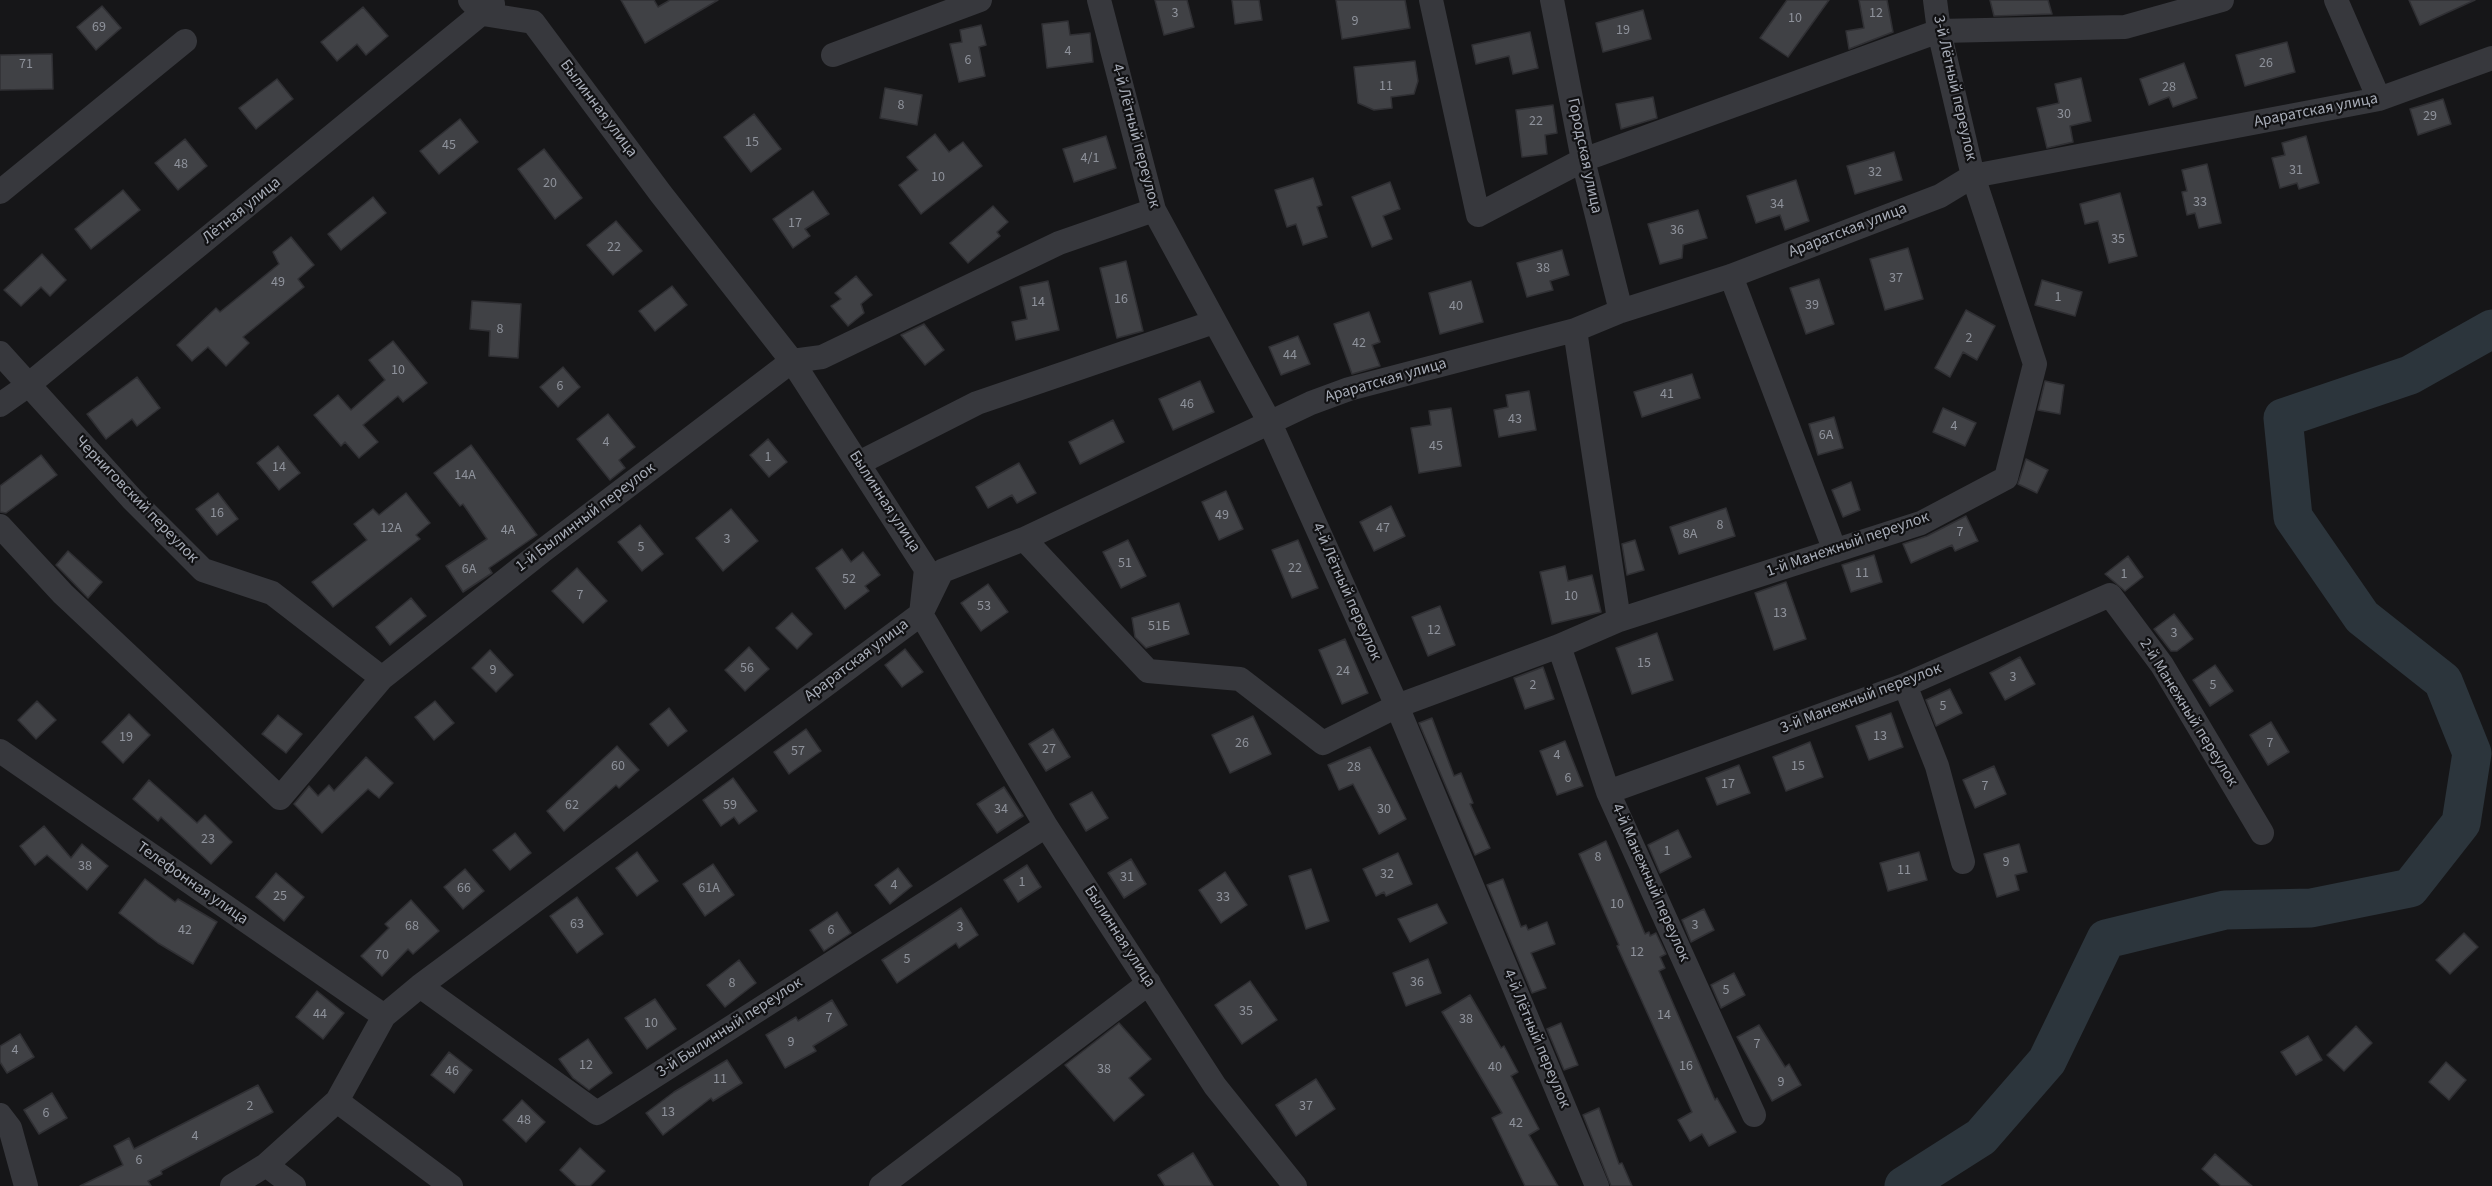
<!DOCTYPE html>
<meta charset="utf-8">
<style>
body{margin:0}
canvas{display:block;background:#161618}
</style>
<canvas width="2492" height="1186"></canvas>
<script>
const context = document.querySelector('canvas').getContext('2d');
context.lineJoin = 'round';
function stroke(path, color, width, dash) { context.strokeStyle = color; context.lineWidth = width; context.lineCap = dash ? 'butt' : 'round'; context.setLineDash(dash || []); context.stroke(path); }
function fillPath(path, color) { context.fillStyle = color; context.fill(path, 'evenodd'); }
function drawText(font, color, halo, rows, align = 'center') {
  context.font = font + ' "Source Sans 3",sans-serif'; context.lineWidth = 4.5; context.setLineDash([]); context.textBaseline = 'middle'; context.strokeStyle = halo; context.fillStyle = color; for (const [text, x, y, turn = 0] of rows) {
    context.save(); context.translate(x, y); context.rotate((+turn || 0) * Math.PI / 180); context.textAlign = isNaN(turn) ? turn : align; if (halo) context.strokeText(text, 0, 0); context.fillText(text, 0, 0); context.restore();
  }
}
stroke(new Path2D(`
 M1904 1186 1981 1137 2047 1061 2106 939 2225 910 2311 908 2410 888 2461 823 2472 753 2443 681 2362 617 2293 517 2283 418 2410 375 2492 329`), '#2c353c', 39);
const building = new Path2D(`
 M621 0H654L658 7 670 0H718L645 43Z
 M1155 0H1187L1194 27 1164 35Z
 M1232 0H1259L1262 20 1235 24Z
 M1336 0H1405L1410 28 1342 39Z
 M1787 0H1829L1788 57 1760 38Z
 M1859 0H1887L1893 32 1849 49 1846 31 1864 28Z
 M1990 0H2048L2052 14 1994 16Z
 M2409 0H2475L2420 25Z
 M102 6 121 28 96 50 77 27Z
 M363 7 388 36 366 55 357 44 337 61 321 42Z
 M1643 10 1651 39 1603 52 1596 23Z
 M1068 21 1070 35 1090 33 1093 62 1047 68 1042 24Z
 M981 25 986 45 979 47 985 76 959 82 950 44 962 42 960 30Z
 M1530 32 1538 68 1513 74 1509 56 1476 64 1472 45Z
 M2287 42 2295 72 2245 86 2236 55Z
 M52 54 53 89 0 90V55Z
 M1415 61 1418 81 1414 94 1391 97 1392 108 1374 110 1358 103 1354 67Z
 M2184 63 2197 98 2173 107 2169 97 2149 105 2140 79Z
 M2081 78 2091 121 2070 126 2073 142 2047 148 2037 108 2059 103 2055 84Z
 M277 79 293 99 256 129 239 108Z
 M885 88 922 95 917 125 880 118Z
 M1653 97 1657 118 1621 129 1616 104Z
 M2443 99 2451 124 2418 135 2410 109Z
 M1553 105 1557 133 1545 135 1547 154 1522 157 1516 110Z
 M754 114 781 149 751 172 724 137Z
 M460 119 478 142 439 174 420 151Z
 M935 134 949 152 963 142 982 166 921 214 899 185 918 170 907 157Z
 M1106 136 1116 168 1074 182 1063 149Z
 M2306 136 2319 183 2299 189 2297 183 2280 188 2272 158 2285 155 2282 143Z
 M185 139 207 166 178 190 155 163Z
 M544 149 582 198 555 219 518 169Z
 M1894 152 1902 180 1855 194 1847 166Z
 M2207 164 2221 223 2199 228 2195 213 2187 215 2182 192 2187 191 2182 170Z
 M1313 178 1322 205 1317 207 1327 237 1303 245 1296 224 1287 227 1275 190Z
 M1796 180 1809 221 1785 230 1780 215 1756 223 1747 196Z
 M1390 182 1400 209 1383 216 1392 239 1372 247 1352 197Z
 M123 190 140 210 91 249 75 229Z
 M813 191 829 214 805 229 810 236 793 248 773 219Z
 M2120 193 2137 256 2109 263 2098 221 2085 224 2080 204Z
 M373 197 386 213 341 250 328 234Z
 M993 206 1008 222 997 232 1000 236 968 263 950 243Z
 M1698 210 1707 238 1683 245 1682 258 1660 264 1648 224Z
 M616 221 642 251 613 275 587 245Z
 M291 237 314 265 298 279 304 287 243 337 249 343 226 366 208 347 192 361 177 345 216 308 220 312 279 264 273 252Z
 M1908 248 1923 299 1885 310 1870 259Z
 M1562 250 1569 275 1550 281 1553 290 1527 297 1517 263Z
 M42 254 66 280 50 296 41 287 21 306 4 290Z
 M1126 261 1143 331 1117 338 1100 268Z
 M856 276 872 295 861 304 864 313 848 326 831 306 841 299 835 293Z
 M1819 279 1834 324 1806 334 1790 288Z
 M2042 280 2082 292 2075 316 2035 305Z
 M1048 281 1059 330 1016 340 1012 322 1027 319 1020 287Z
 M1471 281 1483 322 1440 334 1429 293Z
 M672 286 687 305 655 331 639 311Z
 M472 301 521 304 518 358 489 356 490 331 470 329Z
 M1966 310 1995 326 1977 360 1963 352 1950 377 1935 368Z
 M1369 312 1380 342 1372 345 1380 366 1352 374 1334 324Z
 M924 324 944 350 925 365 901 335Z
 M1298 336 1310 364 1281 375 1269 347Z
 M393 341 427 383 403 402 398 396 363 425 378 442 359 458 345 442 341 446 314 415 338 395 351 410 385 380 369 360Z
 M563 367 580 387 558 407 540 387Z
 M1692 374 1700 398 1642 417 1634 392Z
 M137 377 160 408 137 426 132 419 106 439 87 414Z
 M1200 381 1214 412 1173 430 1159 399Z
 M2045 381 2064 385 2060 414 2038 410Z
 M1529 391 1536 430 1499 437 1494 410 1508 407 1506 395Z
 M1451 408 1461 466 1419 473 1411 428 1431 425 1429 411Z
 M1943 408 1976 423 1965 446 1933 432Z
 M608 414 635 447 619 460 625 468 610 480 577 439Z
 M1834 417 1843 448 1818 455 1809 424Z
 M1113 420 1124 442 1080 464 1069 442Z
 M768 439 787 462 769 477 750 455Z
 M471 445 537 535 489 568 492 573 463 592 446 566 487 539 463 504 460 506 434 473Z
 M278 446 300 473 279 490 257 463Z
 M41 455 57 475 6 513 0 512V486Z
 M2026 459 2048 470 2037 493 2018 484Z
 M1019 463 1036 493 1017 503 1012 495 988 508 976 487Z
 M1851 482 1860 510 1843 517 1832 490Z
 M1226 491 1243 529 1219 540 1202 502Z
 M218 493 238 519 217 535 196 509Z
 M406 493 430 523 416 535 420 539 333 607 312 582 367 540 354 524 373 509 379 515Z
 M1391 506 1405 536 1374 551 1360 522Z
 M1726 508 1735 536 1679 554 1670 527Z
 M731 509 758 541 723 571 696 538Z
 M1966 516 1978 541 1955 551 1952 545 1911 563 1903 544 1927 536Z
 M640 525 663 554 642 571 618 542Z
 M1128 540 1146 576 1121 588 1103 552Z
 M1298 540 1318 588 1292 598 1272 550Z
 M1635 540 1644 570 1627 575 1622 544Z
 M842 549 851 562 863 552 880 575 865 586 869 591 845 609 816 568Z
 M68 551 102 582 88 598 56 565Z
 M1874 555 1882 582 1851 592 1842 565Z
 M2128 556 2143 577 2125 591 2105 574Z
 M1565 566 1568 581 1592 575 1601 612 1552 624 1540 572Z
 M577 568 607 601 583 623 552 591Z
 M1786 582 1806 639 1774 650 1755 593Z
 M988 584 1008 612 981 631 961 603Z
 M411 598 426 616 390 645 376 627Z
 M1179 603 1189 634 1146 648 1135 637 1132 618Z
 M1440 606 1455 645 1428 656 1412 617Z
 M792 613 812 634 797 649 776 628Z
 M2174 614 2193 639 2177 651H2171L2154 629Z
 M1657 633 1673 680 1632 694 1616 648Z
 M1345 639 1368 693 1342 704 1319 650Z
 M749 647 769 669 745 691 725 670Z
 M905 649 923 672 902 687 885 665Z
 M490 650 513 675 496 692 472 668Z
 M2020 657 2035 684 2005 700 1990 673Z
 M2215 665 2233 691 2210 706 2193 680Z
 M1543 667 1554 699 1525 709 1514 678Z
 M1950 689 1962 713 1936 726 1926 700Z
 M37 701 56 720 36 739 18 720Z
 M435 701 454 723 434 740 415 717Z
 M669 708 687 731 668 746 650 724Z
 M1891 713 1903 747 1869 760 1856 726Z
 M129 714 150 735 123 763 102 742Z
 M278 715 302 734 286 753 262 734Z
 M1253 716 1271 754 1230 773 1212 735Z
 M1432 718 1454 776 1461 773 1473 803 1470 804 1490 848 1475 855 1419 723Z
 M2271 722 2289 752 2268 765 2250 735Z
 M806 729 821 751 789 774 774 752Z
 M1053 729 1070 757 1046 771 1029 744Z
 M1565 741 1583 786 1557 795 1540 751Z
 M1810 742 1823 777 1786 791 1773 757Z
 M617 746 639 770 619 788 616 785 564 831 547 811Z
 M1370 747 1406 819 1379 834 1353 784 1339 790 1328 765Z
 M366 757 393 783 379 798 368 789 322 833 294 804 309 786 318 796 329 785 334 791Z
 M1739 765 1750 793 1717 805 1706 778Z
 M1994 766 2006 794 1975 808 1963 780Z
 M733 778 757 811 739 824 734 817 721 826 703 800Z
 M149 780 197 823 205 815 232 842 211 864 161 817 158 821 133 799Z
 M1004 787 1023 816 997 833 977 804Z
 M1092 792 1108 818 1086 831 1070 804Z
 M44 826 71 858 82 844 108 866 87 890 47 855 35 865 20 846Z
 M1678 830 1691 857 1660 873 1648 845Z
 M515 833 531 853 510 870 493 850Z
 M1606 841 1645 934 1649 932 1650 936 1656 933 1666 954 1660 957 1665 968 1659 971 1715 1100 1717 1098 1736 1132 1709 1146 1702 1134 1690 1141 1678 1120 1692 1112 1617 946 1619 945 1579 854Z
 M2019 844 2027 872 2015 875 2019 890 1997 897 1984 854Z
 M637 852 658 881 637 896 616 868Z
 M1919 852 1927 880 1888 891 1880 863Z
 M1398 853 1412 884 1386 896 1384 892 1376 896 1363 869Z
 M1131 859 1146 884 1124 898 1108 873Z
 M713 864 734 895 705 916 683 884Z
 M1027 865 1041 887 1018 902 1004 880Z
 M898 868 912 886 890 904 875 885Z
 M465 869 484 891 463 909 444 887Z
 M1311 869 1329 921 1306 929 1289 876Z
 M1225 872 1247 905 1221 923 1199 890Z
 M276 873 304 897 284 921 256 897Z
 M145 879 175 902 178 899 217 922 193 964 158 943 119 913Z
 M1503 879 1521 927 1526 925 1528 930 1547 922 1555 944 1531 953 1546 988 1532 993 1487 885Z
 M577 897 603 934 577 953 550 916Z
 M411 900 439 931 413 954 408 949 382 976 361 956 389 928 385 924Z
 M1437 904 1447 923 1410 942 1398 919Z
 M961 908 978 935 959 948 956 943 897 983 882 960Z
 M1704 909 1714 930 1691 942 1682 920Z
 M837 912 851 933 824 951 810 930Z
 M2464 933 2478 947 2450 974 2436 960Z
 M1428 959 1441 993 1406 1006 1393 973Z
 M739 960 756 983 725 1007 707 985Z
 M1734 973 1745 995 1721 1008 1711 985Z
 M1250 981 1277 1020 1242 1044 1215 1005Z
 M317 991 344 1013 323 1039 296 1017Z
 M1470 995 1501 1048 1504 1046 1518 1072 1511 1076 1539 1129 1529 1135 1558 1186H1525L1492 1118 1502 1113 1442 1012Z
 M655 999 676 1029 647 1049 625 1018Z
 M832 1000 847 1025 813 1046 816 1051 785 1068 766 1035 796 1017 798 1021Z
 M1119 1023 1151 1059 1129 1078 1144 1095 1114 1121 1065 1065Z
 M1561 1023 1578 1065 1564 1070 1547 1029Z
 M1759 1025 1785 1067 1789 1064 1801 1085 1772 1101 1737 1037Z
 M2356 1026 2372 1043 2344 1071 2327 1055Z
 M20 1034 34 1057 7 1073 0 1062V1046Z
 M2308 1036 2322 1060 2296 1075 2281 1052Z
 M588 1039 612 1073 589 1090 573 1078 559 1059Z
 M449 1052 472 1070 454 1093 431 1075Z
 M727 1060 742 1083 713 1101 711 1098 663 1135 646 1113 674 1092Z
 M2446 1062 2466 1080 2449 1100 2429 1082Z
 M1316 1079 1335 1109 1296 1136 1276 1105Z
 M258 1085 273 1112 161 1171 162 1174 148 1181 151 1186H80L123 1165 114 1146 129 1138 134 1149Z
 M52 1093 67 1118 39 1134 24 1110Z
 M522 1100 545 1122 526 1142 503 1120Z
 M1599 1108 1619 1164 1622 1163 1632 1186H1611L1583 1115Z
 M580 1148 605 1171 590 1186H577L560 1170Z
 M1193 1153 1213 1186H1165L1158 1175Z
 M2215 1154 2252 1186H2221L2202 1169Z`);
fillPath(building, '#404145');
stroke(building, '#303034', 1.5);
stroke(new Path2D(`
 M470 0 483 14 533 22 661 194 792 361 926 569 921 614 1046 826 1215 1086 1295 1186
 M1099 0 1154 210 1269 421 1397 706 1597 1186
 M1431 0 1478 215 1583 160 1939 31 2125 27 2222 0
 M1552 0 1583 160 1621 311
 M2336 0 2379 99
 M833 55 980 0
 M0 192 185 41
 M1731 276 1835 551
 M1575 330 1619 620
 M0 353 132 499 203 570 272 593 382 678
 M0 405 27 386 493 4
 M859 463 977 403 1214 322
 M0 526 63 594 280 798 382 678 545 549 792 361 822 357 1059 243 1154 210
 M1024 539 1148 671 1240 679 1323 743 1397 706 1559 646 1619 620 1921 523 2006 478 2035 364 1973 176 1939 31 1935 0
 M1559 646 1608 792 1754 1115
 M1905 685 1937 766 1963 862
 M0 751 384 1016
 M1608 792 1905 685 2110 595 2162 665 2262 833
 M420 986 597 1113 1046 826
 M337 1101 451 1186
 M0 1115 10 1128 26 1186
 M266 1165 294 1186
 M232 1186 266 1165 337 1101 384 1016 420 986 921 614 942 571 1024 539 1311 403 1349 389 1575 330 1621 311 1731 276 1940 196 1973 176 2379 99 2492 58
 M881 1186 1149 983`), '#37383d', 24);
drawText('14px', '#8e929b', null, [
 ["3",1175,14],
 ["12",1876,14],
 ["10",1795,19],
 ["9",1355,22],
 ["69",99,28],
 ["19",1623,31],
 ["4",1068,52],
 ["6",968,61],
 ["26",2266,64],
 ["71",26,65],
 ["11",1386,87],
 ["28",2169,88],
 ["8",901,106],
 ["30",2064,115],
 ["29",2430,117],
 ["22",1536,122],
 ["15",752,143],
 ["45",449,146],
 ["4/1",1090,159],
 ["48",181,165],
 ["31",2296,171],
 ["32",1875,173],
 ["10",938,178],
 ["20",550,184],
 ["33",2200,203],
 ["34",1777,205],
 ["17",795,224],
 ["36",1677,231],
 ["35",2118,240],
 ["22",614,248],
 ["38",1543,269],
 ["37",1896,279],
 ["49",278,283],
 ["1",2058,298],
 ["16",1121,300],
 ["14",1038,303],
 ["39",1812,306],
 ["40",1456,307],
 ["8",500,330],
 ["2",1969,339],
 ["42",1359,344],
 ["44",1290,356],
 ["10",398,371],
 ["6",560,387],
 ["41",1667,395],
 ["46",1187,405],
 ["43",1515,420],
 ["4",1954,427],
 ["6А",1826,436],
 ["4",606,443],
 ["45",1436,447],
 ["1",768,458],
 ["14",279,468],
 ["14А",465,476],
 ["16",217,514],
 ["49",1222,516],
 ["8",1720,526],
 ["12А",391,529],
 ["47",1383,529],
 ["4А",508,531],
 ["7",1960,533],
 ["8А",1690,535],
 ["3",727,540],
 ["5",641,548],
 ["51",1125,564],
 ["22",1295,569],
 ["6А",469,570],
 ["11",1862,574],
 ["1",2124,575],
 ["52",849,580],
 ["7",580,596],
 ["10",1571,597],
 ["53",984,607],
 ["13",1780,614],
 ["51Б",1159,627],
 ["12",1434,631],
 ["3",2174,634],
 ["15",1644,664],
 ["56",747,669],
 ["9",493,671],
 ["24",1343,672],
 ["3",2013,678],
 ["2",1533,686],
 ["5",2213,686],
 ["5",1943,707],
 ["13",1880,737],
 ["19",126,738],
 ["26",1242,744],
 ["7",2270,744],
 ["27",1049,750],
 ["57",798,752],
 ["4",1557,756],
 ["60",618,767],
 ["15",1798,767],
 ["28",1354,768],
 ["6",1568,779],
 ["17",1728,785],
 ["7",1985,787],
 ["62",572,806],
 ["59",730,806],
 ["34",1001,810],
 ["30",1384,810],
 ["23",208,840],
 ["1",1667,852],
 ["8",1598,858],
 ["9",2006,863],
 ["38",85,867],
 ["11",1904,871],
 ["32",1387,875],
 ["31",1127,878],
 ["1",1022,883],
 ["4",894,886],
 ["66",464,889],
 ["61А",709,889],
 ["25",280,897],
 ["33",1223,898],
 ["10",1617,905],
 ["63",577,925],
 ["3",1695,926],
 ["68",412,927],
 ["3",960,928],
 ["42",185,931],
 ["6",831,931],
 ["12",1637,953],
 ["70",382,956],
 ["5",907,960],
 ["36",1417,983],
 ["8",732,984],
 ["5",1726,991],
 ["35",1246,1012],
 ["44",320,1015],
 ["14",1664,1016],
 ["7",829,1019],
 ["38",1466,1020],
 ["10",651,1024],
 ["9",791,1043],
 ["7",1757,1045],
 ["4",15,1051],
 ["12",586,1066],
 ["16",1686,1067],
 ["40",1495,1068],
 ["38",1104,1070],
 ["46",452,1072],
 ["11",720,1080],
 ["9",1781,1083],
 ["2",250,1107],
 ["37",1306,1107],
 ["13",668,1113],
 ["6",46,1114],
 ["48",524,1121],
 ["42",1516,1124],
 ["4",195,1137],
 ["6",139,1161]
]);
drawText('16px', '#a8adb8', '#111113', [
 ["3-й Лётный переулок",1954,88,77],
 ["Былинная улица",598,109,53],
 ["Араратская улица",2316,111,-11],
 ["4-й Лётный переулок",1135,136,75],
 ["Городская улица",1584,156,78],
 ["Лётная улица",242,211,-39],
 ["Араратская улица",1848,231,-21],
 ["Араратская улица",1386,381,-16],
 ["Черниговский переулок",136,500,46],
 ["Былинная улица",884,502,57],
 ["1-й Былинный переулок",586,518,-37],
 ["1-й Манежный переулок",1848,545,-19],
 ["4-й Лётный переулок",1346,592,66],
 ["Араратская улица",857,661,-37],
 ["3-й Манежный переулок",1861,699,-21],
 ["2-й Манежный переулок",2188,713,58],
 ["4-й Манежный переулок",1650,883,66],
 ["Телефонная улица",192,884,35],
 ["Былинная улица",1119,937,57],
 ["3-й Былинный переулок",730,1028,-33],
 ["4-й Лётный переулок",1536,1039,67]
]);
</script>
